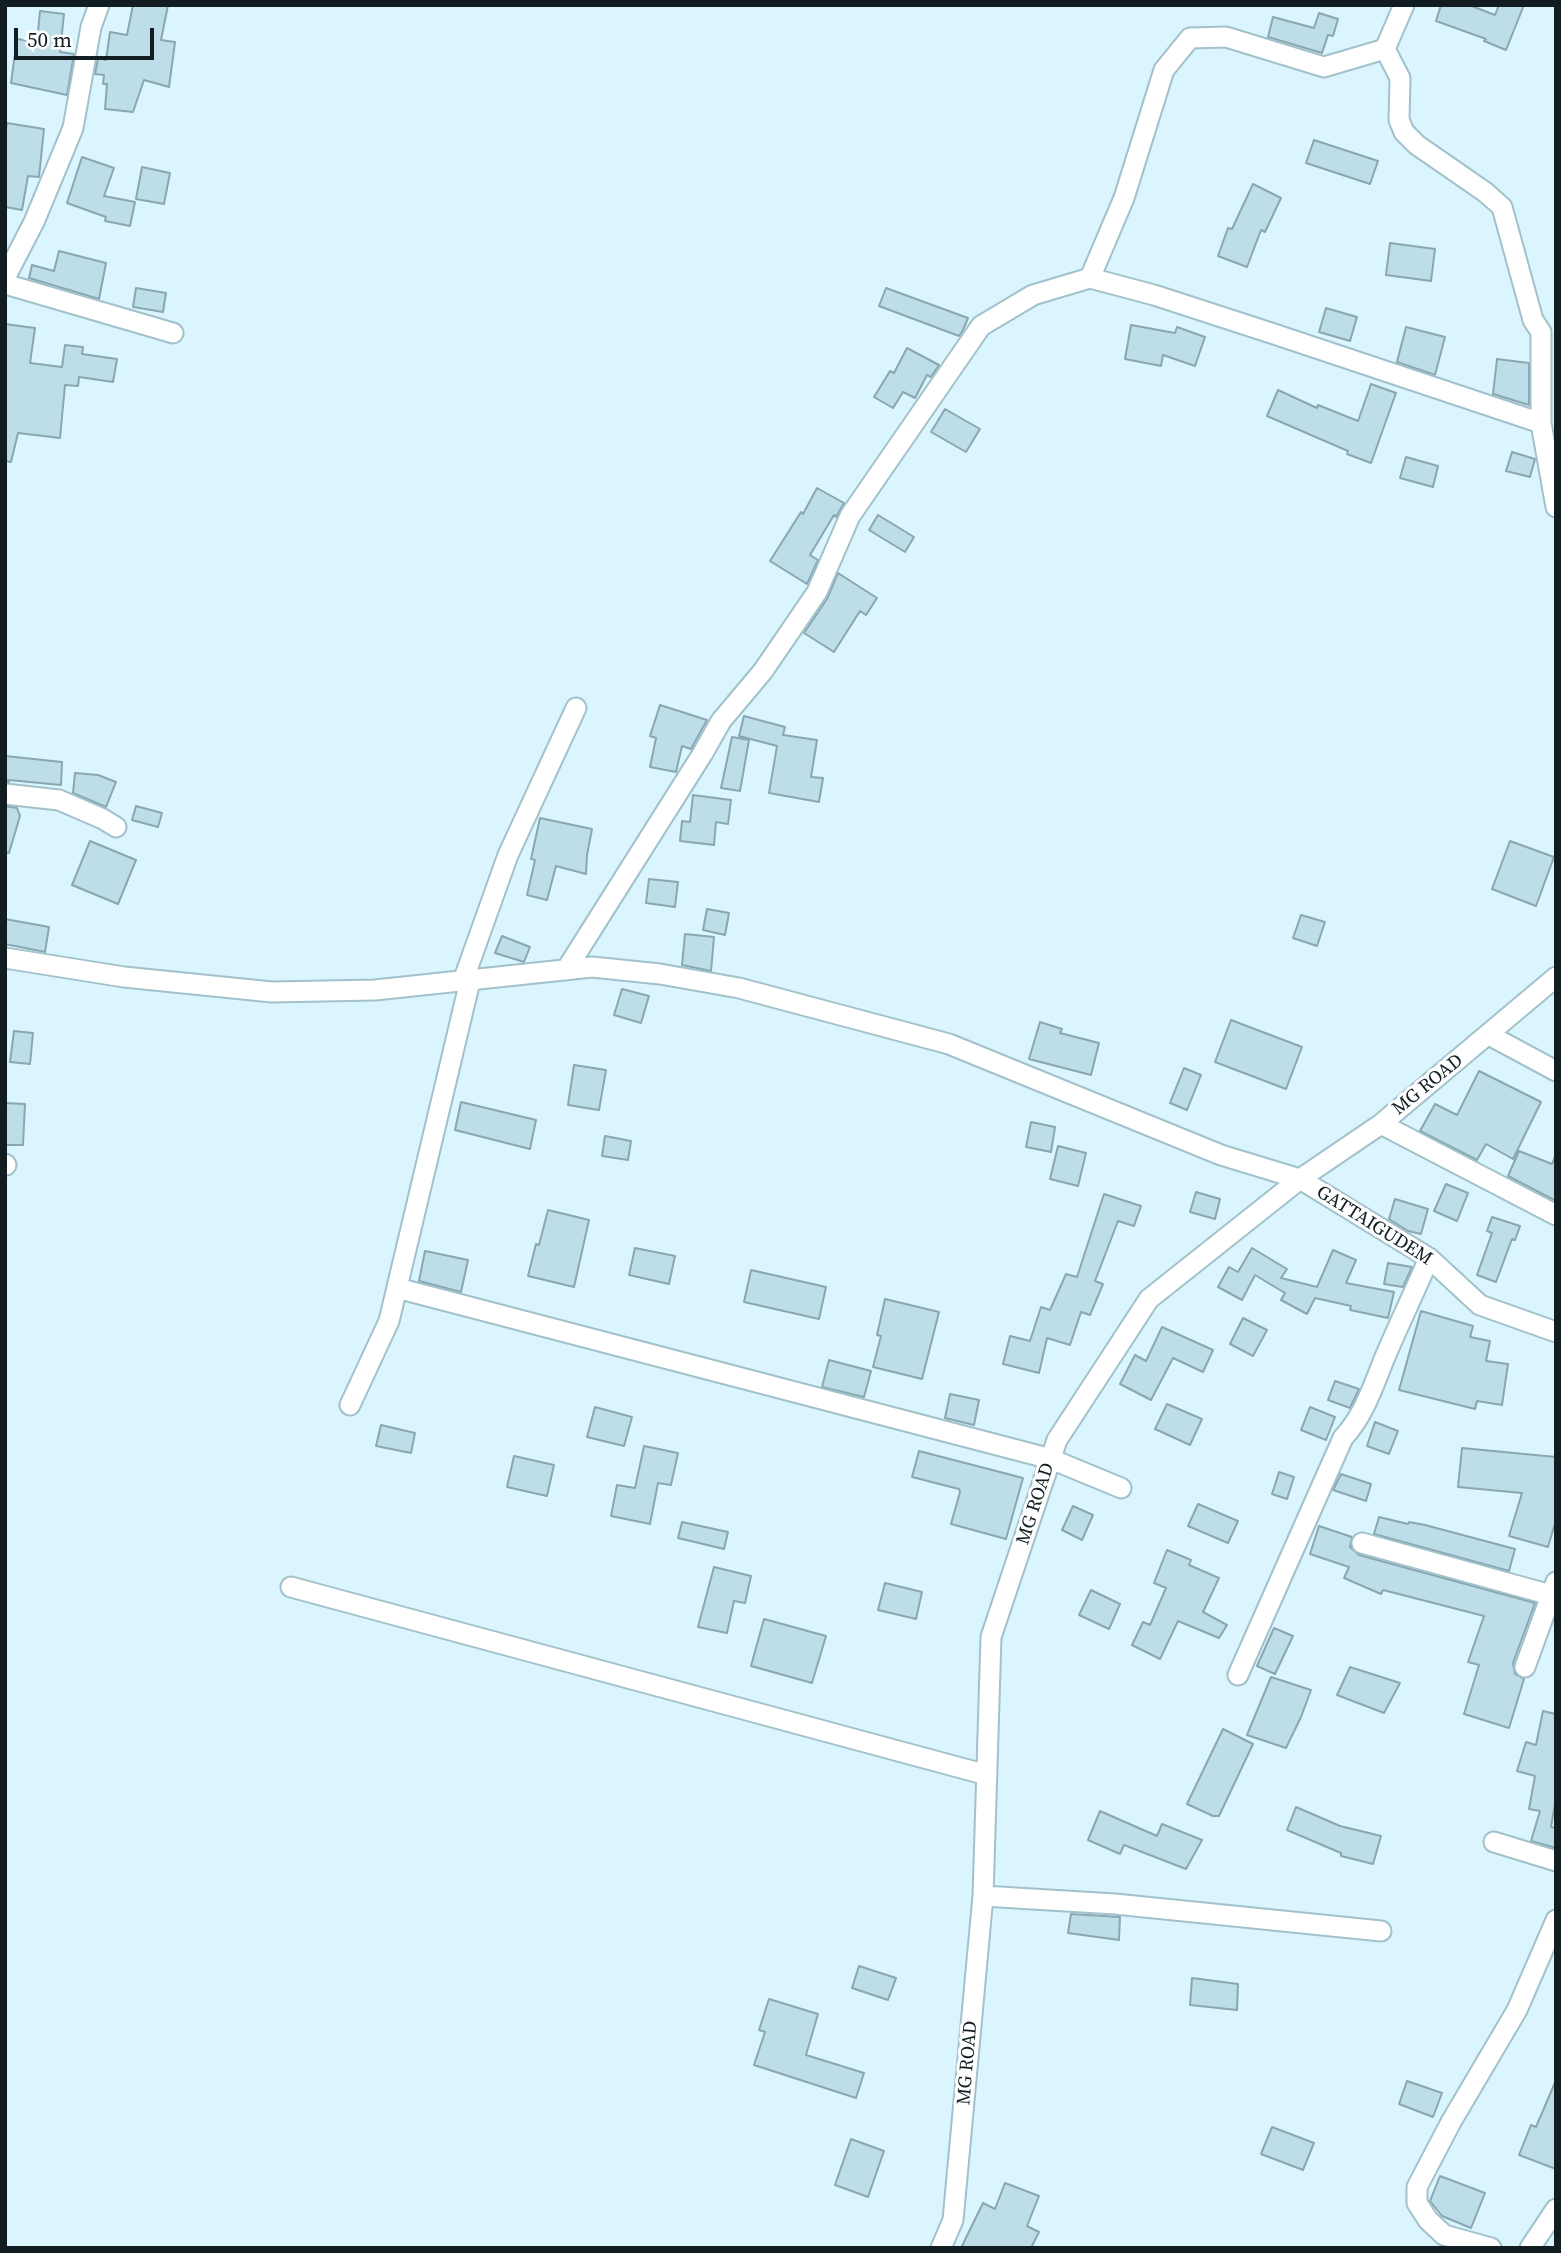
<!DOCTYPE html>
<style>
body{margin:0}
#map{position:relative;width:1561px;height:2253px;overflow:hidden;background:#dbf5fe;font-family:"Source Serif 4",serif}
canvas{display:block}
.frame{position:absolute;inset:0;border:7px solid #111d21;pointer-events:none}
.scale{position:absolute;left:14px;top:28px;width:140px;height:32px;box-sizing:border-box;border:4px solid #111d21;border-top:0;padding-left:9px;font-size:21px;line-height:24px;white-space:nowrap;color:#111d21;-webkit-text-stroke:5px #fff;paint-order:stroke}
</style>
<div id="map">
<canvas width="1561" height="2253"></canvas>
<div class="frame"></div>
<div class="scale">50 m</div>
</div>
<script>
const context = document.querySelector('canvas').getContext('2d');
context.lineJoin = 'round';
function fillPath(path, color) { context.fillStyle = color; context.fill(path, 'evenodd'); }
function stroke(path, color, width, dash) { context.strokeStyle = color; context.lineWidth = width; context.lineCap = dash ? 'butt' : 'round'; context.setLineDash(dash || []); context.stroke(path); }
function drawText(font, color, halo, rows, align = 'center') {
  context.font = font + ' "Source Serif 4",serif'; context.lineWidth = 6; context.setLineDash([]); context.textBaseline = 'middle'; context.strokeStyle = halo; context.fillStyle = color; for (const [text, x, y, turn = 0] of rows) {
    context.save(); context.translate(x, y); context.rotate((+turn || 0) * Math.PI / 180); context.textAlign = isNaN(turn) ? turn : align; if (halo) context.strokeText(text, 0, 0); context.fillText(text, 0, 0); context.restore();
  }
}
const building = new Path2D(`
 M133 5H168L161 40 175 42 169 87 144 80 133 112 105 109 107 84H103L104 75 95 74 98 58 106 60 110 32 127 35Z
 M1441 5H1469L1495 15 1499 5H1524L1506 50 1484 41 1486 39 1436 21Z
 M40 11 64 14 60 52 74 54 67 95 11 83 17 39 37 42Z
 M1319 13 1338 19 1333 36 1328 35 1322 53 1268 37 1273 17 1314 28Z
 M7 123 44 129 39 177 28 176 22 210 5 207V134Z
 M1314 140 1378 161 1370 184 1306 163Z
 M82 157 114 168 104 196 135 202 130 226 105 221 106 217 67 203Z
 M142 167 170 173 164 204 136 199Z
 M1253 184 1281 198 1265 232 1261 230 1247 267 1218 256 1228 228 1232 229Z
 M1390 243 1435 249 1431 281 1386 275Z
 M59 251 106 263 99 299 29 278 32 265 54 271Z
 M136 288 166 293 163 312 133 307Z
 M886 288 968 318 963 330 959 336 879 306Z
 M1326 308 1357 317 1350 341 1319 332Z
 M5 324 35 328 30 363 62 367 65 345 83 347 82 354 117 359 113 382 79 377 78 386 65 385 60 438 18 433 11 462 5 461Z
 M1131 325 1175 333 1177 327 1205 337 1195 366 1163 355 1161 366 1125 359Z
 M1406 327 1445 337 1435 375 1397 362Z
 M907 348 939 365 931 377 927 375 915 398 903 392 893 408 874 397 890 371 894 373Z
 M1497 359 1529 363V405L1493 394Z
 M1371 384 1396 393 1371 463 1347 454 1348 451 1267 416 1278 390 1317 408 1318 405 1358 421Z
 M945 409 980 429 966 452 931 432Z
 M1512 452 1535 459 1530 477 1506 471Z
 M1406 457 1438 466 1433 487 1400 478Z
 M817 488 844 503 836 517 834 515 810 555 818 560 807 584 770 561 801 512 803 514Z
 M878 515 914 537 905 552 869 530Z
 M838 573 877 598 866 615 860 611 834 652 804 633 827 599Z
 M660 705 707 720 691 749 682 746 676 772 650 767 656 738 650 736Z
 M744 716 785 727 783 735 817 740 811 777 823 778 819 802 769 793 777 746 739 736Z
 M732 737 749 740 740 791 721 788Z
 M5 756 62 762 61 785 9 780V782H5L7 780H5Z
 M75 773 98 775 116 782 106 807 73 793Z
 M693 795 731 800 728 824 716 822 714 845 680 841 682 821 690 822Z
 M5 806 17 808 20 816 9 853 5 852Z
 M136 806 162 813 158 827 132 820Z
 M540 818 592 829 587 855 586 874 556 866 547 900 527 895 535 860 531 859Z
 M90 841 136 860 118 904 72 885Z
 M1510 841 1554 857 1536 906 1492 889Z
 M649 879 678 882 675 907 646 903Z
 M707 909 729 913 725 935 703 930Z
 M1301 915 1325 922 1317 946 1293 938Z
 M5 919 49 927 45 952 5 944Z
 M685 934 714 937 711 971 682 965Z
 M502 936 530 947 524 962 495 953Z
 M622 989 649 996 641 1023 614 1015Z
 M1231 1020 1302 1047 1286 1089 1215 1062Z
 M1040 1022 1062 1029 1060 1033 1099 1043 1091 1075 1029 1059Z
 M14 1031 33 1033 30 1064 10 1062Z
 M574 1065 606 1070 599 1110 568 1105Z
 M1184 1068 1201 1075 1187 1110 1170 1103Z
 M1479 1071 1541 1102 1513 1159 1486 1144 1477 1160 1420 1131 1435 1104 1457 1115Z
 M461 1102 536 1120 530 1149 455 1130Z
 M5 1103 25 1104 23 1145H5Z
 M1031 1122 1055 1127 1051 1152 1026 1147Z
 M605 1136 631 1141 628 1160 602 1156Z
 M1058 1146 1086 1153 1078 1186 1050 1179Z
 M1519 1151 1552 1164 1556 1154V1201L1508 1176Z
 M1446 1184 1468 1193 1457 1221 1434 1211Z
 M1196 1192 1220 1199 1215 1219 1190 1212Z
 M1104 1194 1141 1206 1134 1226 1118 1221 1095 1281 1103 1284 1090 1315 1081 1312 1070 1345 1047 1338 1039 1373 1003 1364 1010 1336 1030 1341 1041 1307 1050 1310 1066 1274 1077 1277Z
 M1395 1199 1428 1209 1421 1234 1408 1231 1389 1219Z
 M548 1210 589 1220 574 1287 528 1276 536 1244 539 1245Z
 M1492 1217 1520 1226 1515 1240 1512 1239 1496 1282 1477 1275 1492 1233 1487 1231Z
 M635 1248 675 1256 669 1284 629 1275Z
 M1252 1248 1287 1269 1281 1278 1317 1287 1333 1250 1356 1260 1346 1283 1394 1292 1388 1318 1350 1310 1351 1306 1315 1298 1307 1314 1281 1300 1285 1293 1255 1275 1242 1300 1218 1287 1229 1267 1238 1272Z
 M425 1251 468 1260 461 1292 419 1281Z
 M1388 1263 1412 1267 1403 1287 1384 1284Z
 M751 1270 826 1287 819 1319 744 1302Z
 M885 1299 939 1312 922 1379 873 1367 881 1336 877 1335Z
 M1421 1311 1473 1326 1470 1337 1490 1341 1486 1361 1508 1364 1502 1405 1477 1401 1475 1409 1399 1390Z
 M1243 1318 1267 1330 1253 1356 1230 1344Z
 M1162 1327 1213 1350 1203 1372 1173 1358 1151 1400 1120 1384 1135 1355 1146 1361Z
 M829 1360 871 1371 864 1397 822 1387Z
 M1335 1381 1359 1389 1350 1408 1328 1400Z
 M950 1394 979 1400 974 1425 945 1418Z
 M1167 1404 1202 1419 1190 1445 1155 1429Z
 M595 1407 632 1417 624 1446 587 1437Z
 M1310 1407 1335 1417 1326 1440 1301 1430Z
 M1375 1422 1398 1431 1389 1454 1367 1446Z
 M381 1425 415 1433 411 1453 376 1446Z
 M644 1446 678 1453 671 1485 658 1483 650 1524 611 1516 617 1485 635 1488Z
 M1462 1448 1556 1457V1520L1548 1547 1509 1536 1522 1493 1458 1487Z
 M919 1451 1023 1478 1006 1539 951 1524 960 1492 959 1489 912 1477Z
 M514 1456 554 1465 547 1496 507 1487Z
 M1279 1472 1294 1477 1287 1499 1272 1494Z
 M1341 1474 1371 1484 1366 1501 1333 1490Z
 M1198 1504 1238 1521 1228 1543 1188 1526Z
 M1073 1506 1093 1515 1082 1540 1062 1530Z
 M1379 1517 1408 1524 1409 1522 1425 1525 1515 1549 1509 1571 1374 1534Z
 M682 1522 728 1532 724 1549 678 1538Z
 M1319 1526 1352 1537 1350 1547 1359 1555 1535 1603 1513 1663 1515 1674 1524 1679 1509 1728 1464 1714 1479 1665 1468 1662 1484 1616 1383 1590 1381 1594 1344 1578 1349 1567 1310 1554Z
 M1167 1550 1191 1560 1189 1565 1219 1578 1203 1612 1227 1625 1219 1638 1178 1621 1160 1659 1132 1645 1143 1622 1150 1625 1166 1588 1154 1583Z
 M714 1567 751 1576 745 1603 734 1601 727 1633 698 1627Z
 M885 1583 922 1592 916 1619 878 1610Z
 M1091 1590 1120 1604 1109 1629 1079 1615Z
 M764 1619 826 1636 812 1683 751 1666Z
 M1274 1628 1293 1636 1275 1674 1257 1666Z
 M1350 1667 1400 1683 1384 1713 1337 1695Z
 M1271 1677 1311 1690 1301 1717 1286 1748 1247 1735Z
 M1543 1711 1556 1714V1798L1551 1827 1556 1828V1848L1531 1841 1540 1811 1529 1809 1535 1776 1517 1771 1526 1742 1536 1745Z
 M1223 1729 1253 1744 1219 1816H1213L1187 1804Z
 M1296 1807 1340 1826 1381 1836 1373 1864 1341 1856V1853L1287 1830Z
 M1100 1811 1157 1836 1162 1824 1202 1840 1186 1869 1124 1845 1120 1854 1088 1840Z
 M1071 1914 1120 1917 1119 1940 1068 1933Z
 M859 1966 896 1978 888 2000 852 1988Z
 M1192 1978 1238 1984 1237 2010 1190 2005Z
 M769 1999 818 2014 806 2055 864 2073 856 2098 754 2065 765 2032 759 2030Z
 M1556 2080V2169L1519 2155 1531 2125 1536 2127Z
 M1407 2081 1442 2093 1433 2117 1399 2104Z
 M1272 2127 1314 2143 1303 2170 1261 2154Z
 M851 2139 884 2151 868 2197 835 2185Z
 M1440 2176 1485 2193 1471 2228 1442 2216 1430 2201Z
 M1005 2183 1039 2196 1027 2226 1039 2232 1031 2248H961L983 2203 995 2209Z`);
fillPath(building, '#bddde8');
stroke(building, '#88a7b1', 2);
const minor = new Path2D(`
 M1385 49 1400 78 1399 120 1404 132 1417 145 1485 192 1502 207 1533 320 1541 332V423L1556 507
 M5 278 34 222 73 128 91 27 99 5
 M1090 278 1124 198 1164 70 1190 38 1226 37 1324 67 1385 49 1404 5
 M5 284 173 333
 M5 794 59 800 103 819 116 827
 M5 958 124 977 272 992 375 990 592 967 660 974 739 988 949 1044 1221 1155 1300 1179 1429 1258 1480 1305 1556 1332
 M566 970 703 753 721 721 763 671 817 592 850 516 981 326 1033 295 1090 278 1154 295 1274 334 1541 423
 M463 981 508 855 576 708
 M1489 1035 1556 1071
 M1381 1124 1556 1215
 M5 1164 6 1165
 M397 1288 1051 1459 1121 1488
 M350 1405 389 1321 470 981
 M1362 1543 1551 1595
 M291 1587 987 1775
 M1525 1667 1556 1582
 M1238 1675 1343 1438C1365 1414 1373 1386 1385 1357 1399 1324 1415 1291 1429 1258
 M1494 1842 1556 1861
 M983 1896 1115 1904 1381 1931
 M941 2248 953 2220 983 1896 991 1637 1057 1440 1149 1299 1300 1179 1381 1124 1556 977
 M1491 2248 1444 2235 1428 2220 1417 2203V2187L1451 2122 1517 2010 1556 1920
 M1530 2248 1556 2209`);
stroke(minor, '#a1c1cb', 23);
stroke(minor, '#fff', 19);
drawText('19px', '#111d21', '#fff', [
 ["MG ROAD",1428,1085,-39],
 ["GATTAIGUDEM",1374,1226,32],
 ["MG ROAD",1036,1504,-72],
 ["MG ROAD",968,2063,-85]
]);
</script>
